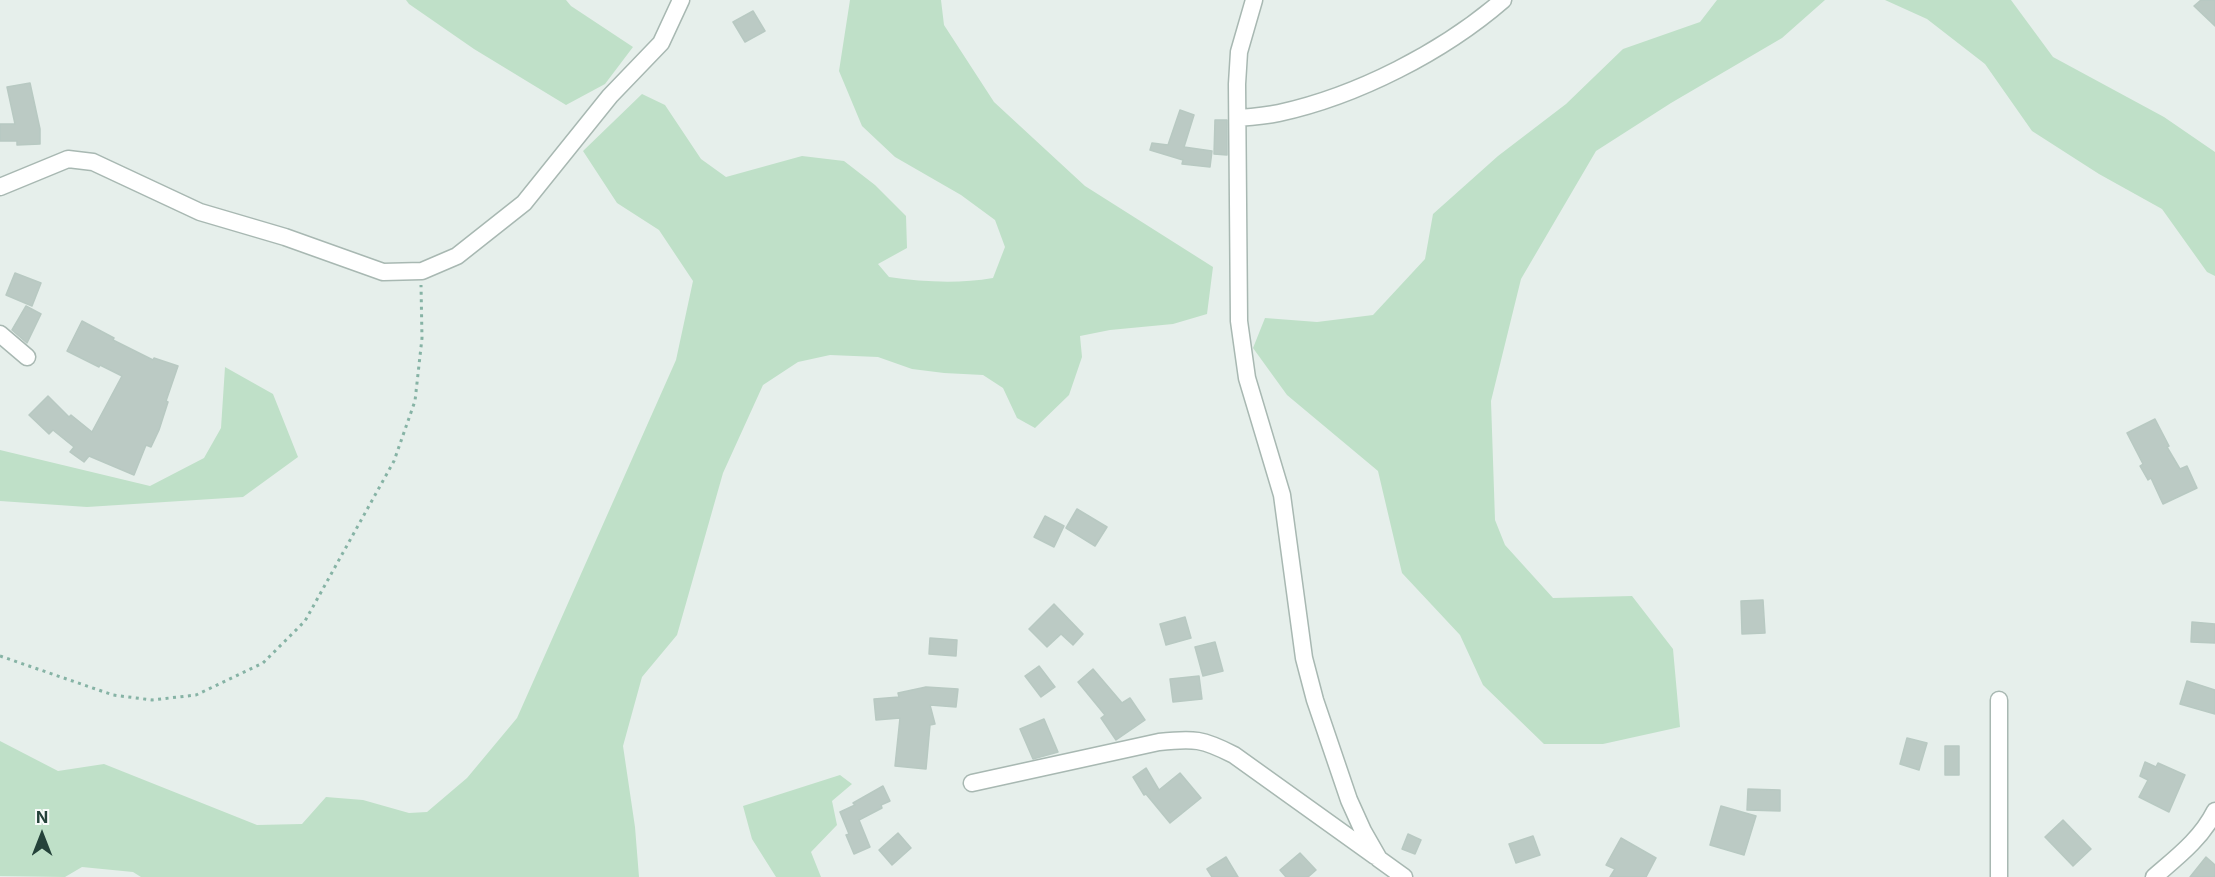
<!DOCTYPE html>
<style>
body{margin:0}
#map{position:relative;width:2215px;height:877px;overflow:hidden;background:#e6efeb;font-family:Inter,sans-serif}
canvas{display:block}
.north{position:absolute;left:12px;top:805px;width:60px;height:60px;-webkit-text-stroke:4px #f7fbf9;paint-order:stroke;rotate:0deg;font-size:16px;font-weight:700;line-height:24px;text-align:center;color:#24423a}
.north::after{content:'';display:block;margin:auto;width:21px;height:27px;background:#24423a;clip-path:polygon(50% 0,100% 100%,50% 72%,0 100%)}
</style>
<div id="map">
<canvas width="2215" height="877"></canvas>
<div class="north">N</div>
</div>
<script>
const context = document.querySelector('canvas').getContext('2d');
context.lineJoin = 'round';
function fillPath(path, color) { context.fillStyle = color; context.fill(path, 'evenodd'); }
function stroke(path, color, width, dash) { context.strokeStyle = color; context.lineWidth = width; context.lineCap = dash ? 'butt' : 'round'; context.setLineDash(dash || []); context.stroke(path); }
fillPath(new Path2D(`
 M406 0H566L571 6 633 47 605 84 566 105 474 49 409 4Z
 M850 0H941L944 25 994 102 1085 186 1213 267 1207 314 1173 324 1110 330 1080 336 1082 357 1069 395 1035 428 1017 418 1003 388 983 375 944 373 912 369 878 357 830 355 798 362 763 385 723 473 677 635 642 677 623 746 635 827 639 877H141L133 872 82 867 65 877 0 876V741L58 771 104 764 257 825 302 824 326 797 363 800 409 813 427 812 467 778 517 718 676 360 693 281 659 230 617 203 583 151 642 94 665 105 701 159 726 177 802 156 844 161 875 185 906 216 907 248 878 264 889 277C924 282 958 284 993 278L1005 247 995 220 961 195 895 157 862 126 839 71Z
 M1717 0H1825L1782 38 1671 103 1596 151 1521 279 1491 401 1495 520 1505 545 1553 598 1632 596 1673 649 1680 727 1603 744H1544L1483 685 1460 635 1402 573 1378 471 1287 395 1253 348 1265 318 1317 322 1373 315 1425 259 1433 214 1498 156 1566 104 1623 49 1700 22Z
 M1885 0H2011L2053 57 2164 117 2215 152V276L2207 272 2162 209 2099 174 2032 131 1985 64 1927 19Z
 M225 367 273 394 298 457 243 497 87 507 0 501V450L150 486 204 458 221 428Z
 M840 775 852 784 832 801 837 825 811 852 821 877H776L752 839 743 806Z`), '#bfe0c8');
const building = new Path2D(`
 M2201 0H2215V26L2194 6Z
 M753 11 765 31 745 42 733 22Z
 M30 83 40 129V144L17 145V141H0V124H15L7 87Z
 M1180 110 1194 115 1184 147 1212 151 1210 167 1182 164 1183 160 1150 150 1152 143 1168 145Z
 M1215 120H1227V155L1214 154Z
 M15 273 41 283 32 306 6 295Z
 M26 306 41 314 27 343 12 330Z
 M82 321 114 338 113 340 153 360 154 358 178 366 166 401 168 402 159 430 151 447 146 445 134 475 89 456 84 462 70 452 74 447 53 430 49 434 29 415 48 396 69 417 71 415 92 432 122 376 100 365 99 367 67 351Z
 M2155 419 2169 446 2167 447 2180 469 2187 466 2197 488 2163 504 2151 478 2148 480 2140 466 2143 464 2127 433Z
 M1077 509 1107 527 1095 546 1066 528Z
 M1045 516 1064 526 1054 547 1034 537Z
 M1763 600 1765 633 1742 634 1741 601Z
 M1054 604 1083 634 1073 645 1061 634 1047 647 1029 629Z
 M1185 617 1191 638 1166 645 1160 624Z
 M2192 622 2215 624V643L2191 642Z
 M930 638 957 640 956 656 929 654Z
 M1215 642 1223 671 1203 676 1195 647Z
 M1039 666 1055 687 1041 697 1025 676Z
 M1093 669 1122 703 1130 698 1145 720 1116 740 1101 718 1105 715 1078 682Z
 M1199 676 1202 699 1173 702 1170 679Z
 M2187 681 2215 690V714L2180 704Z
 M926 687 958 689 956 707 930 705 935 724 930 725 926 769 895 766 900 718 876 720 874 699 899 697 898 693Z
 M1044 719 1058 752 1033 759 1020 729Z
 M1907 738 1927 743 1919 770 1900 764Z
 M1945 746H1959V775H1945Z
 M2145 762 2156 767 2158 763 2185 775 2169 812 2139 797 2148 780 2140 776Z
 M1146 768 1159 790 1180 773 1201 798 1170 823 1146 794 1144 795 1133 777Z
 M883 786 890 801 881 805 882 808 859 820 870 847 854 854 846 835 849 834 840 812 855 805 853 803Z
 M1748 789 1780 790V811L1747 810Z
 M1721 806 1756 816 1744 855 1710 845Z
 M2063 820 2091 849 2073 866 2045 837Z
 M898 833 911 848 892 865 879 850Z
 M1408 834 1421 840 1415 854 1402 849Z
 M1533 836 1540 855 1516 863 1509 844Z
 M1621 838 1656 858 1646 877H1610L1615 869 1606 865Z
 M1300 853 1316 870 1308 877H1286L1280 870Z
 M1226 857 1238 877H1212L1207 869Z
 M2206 857 2215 865V877H2190Z`);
fillPath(building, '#bbcac4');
stroke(building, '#b8c9c2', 1.5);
const minor = new Path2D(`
 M1254 0 1239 52 1237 84 1239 321 1247 378 1282 495 1304 658 1315 700 1349 800 1363 831 1379 859 1404 877
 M1238 118C1251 117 1265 116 1279 113 1357 96 1443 52 1503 0
 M0 187 68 159 93 162 200 212 285 237 383 272 422 271 457 256 524 203 610 96 661 43 681 0
 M0 334 27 357
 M1999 700V877
 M972 783 1159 742C1194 738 1203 739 1234 755L1375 856
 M2154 877C2177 857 2201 839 2215 811`);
stroke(minor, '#a8b8b2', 19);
stroke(new Path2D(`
 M0 656 113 695 152 700 196 695 263 663 305 621 394 461 415 401 422 338 421 285`), '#86b3a5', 3, [3, 4.5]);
stroke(minor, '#fff', 16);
</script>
